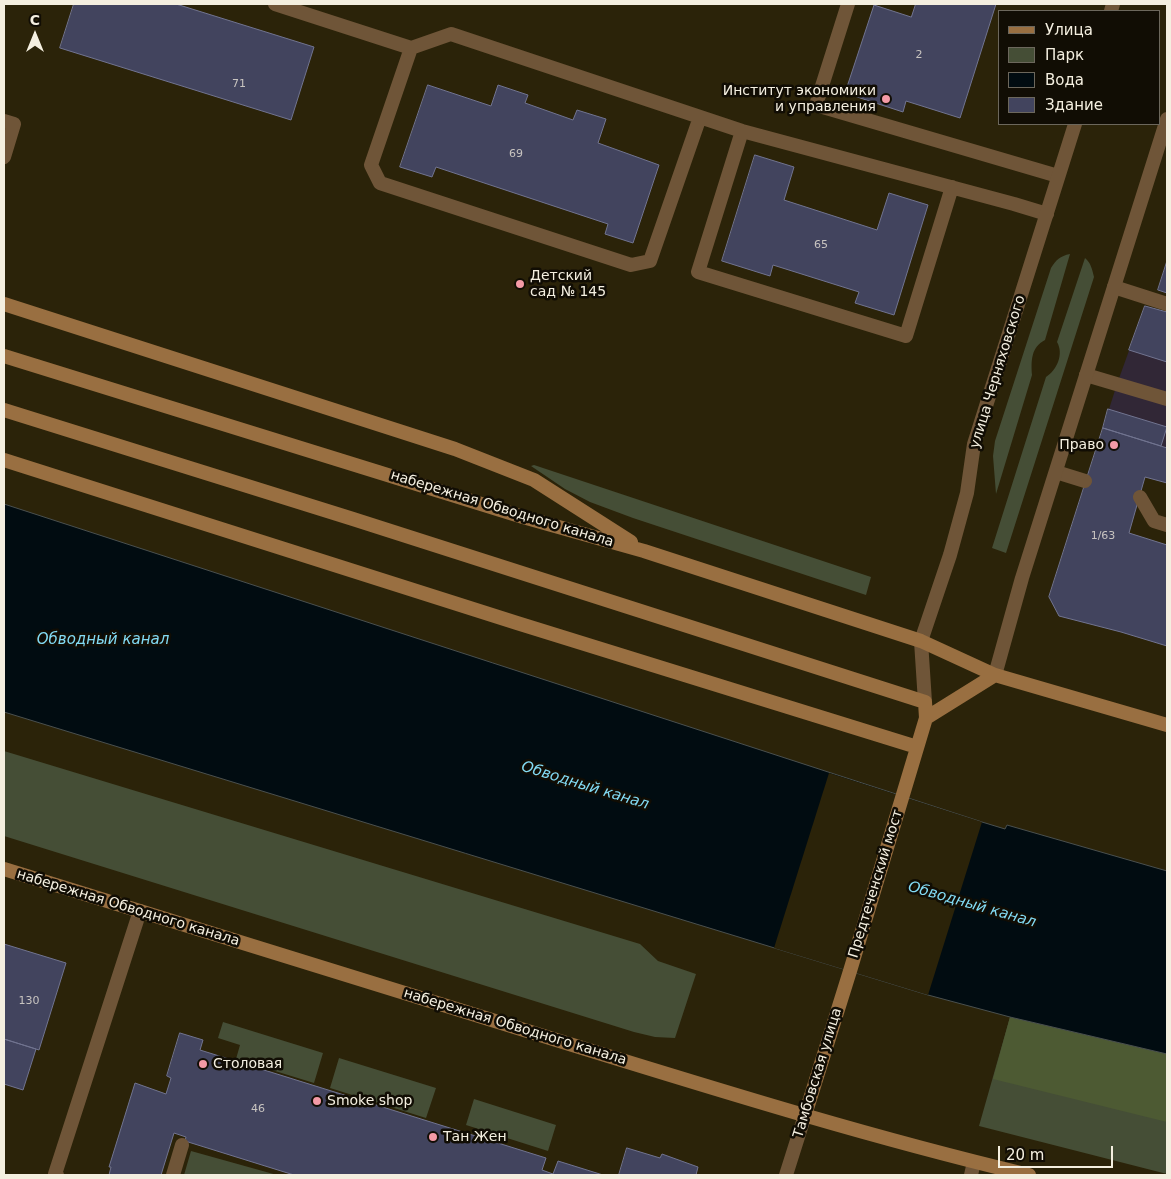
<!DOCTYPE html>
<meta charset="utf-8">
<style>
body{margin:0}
#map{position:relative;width:1171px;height:1179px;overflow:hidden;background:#2b2309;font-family:"DejaVu Sans",sans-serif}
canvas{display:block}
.frame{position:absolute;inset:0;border:5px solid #f4efe0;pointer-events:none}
.legend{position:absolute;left:998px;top:10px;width:162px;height:115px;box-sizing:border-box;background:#110d04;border:1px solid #6c675c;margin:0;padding:6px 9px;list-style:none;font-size:15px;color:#f4efe0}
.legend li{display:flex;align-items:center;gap:10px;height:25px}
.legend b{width:25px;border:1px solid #6c675c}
.north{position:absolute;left:10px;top:10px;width:50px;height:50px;-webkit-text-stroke:4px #110d04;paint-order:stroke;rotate:0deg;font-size:14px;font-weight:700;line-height:20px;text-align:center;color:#f4efe0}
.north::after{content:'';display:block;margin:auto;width:18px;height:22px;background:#f4efe0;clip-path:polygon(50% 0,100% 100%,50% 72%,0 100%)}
.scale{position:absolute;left:998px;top:1146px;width:115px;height:22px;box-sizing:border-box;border:2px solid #f4efe0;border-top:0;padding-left:6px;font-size:15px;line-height:18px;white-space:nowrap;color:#f4efe0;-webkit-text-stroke:4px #110d04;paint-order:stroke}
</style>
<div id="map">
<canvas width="1171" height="1179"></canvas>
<div class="frame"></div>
<ul class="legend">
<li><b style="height:6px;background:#996f41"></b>Улица</li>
<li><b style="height:14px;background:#454e36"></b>Парк</li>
<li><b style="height:14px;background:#010c11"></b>Вода</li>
<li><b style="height:14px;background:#42445e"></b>Здание</li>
</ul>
<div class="north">С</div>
<div class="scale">20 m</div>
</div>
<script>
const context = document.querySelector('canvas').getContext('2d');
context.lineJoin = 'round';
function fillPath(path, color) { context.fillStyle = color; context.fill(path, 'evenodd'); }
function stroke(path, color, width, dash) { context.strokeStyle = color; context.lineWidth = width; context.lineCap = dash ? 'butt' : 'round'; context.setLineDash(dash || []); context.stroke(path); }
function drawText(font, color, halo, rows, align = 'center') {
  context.font = font + ' "DejaVu Sans",sans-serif'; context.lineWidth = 5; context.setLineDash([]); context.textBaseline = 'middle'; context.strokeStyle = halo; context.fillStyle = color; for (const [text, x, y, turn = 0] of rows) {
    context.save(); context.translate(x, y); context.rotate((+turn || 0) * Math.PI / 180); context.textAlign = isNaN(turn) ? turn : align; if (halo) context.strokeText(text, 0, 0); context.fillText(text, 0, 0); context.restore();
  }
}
fillPath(new Path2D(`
 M1145 306 1167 312V448L1103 428 1117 384Z`), '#312736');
fillPath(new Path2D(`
 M1070 254 1045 340C1031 347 1031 361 1032 375L996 494 993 456 995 441 1051 268C1056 260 1060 256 1070 254Z
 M1085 258C1091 263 1092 269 1094 277L1006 553 992 548 1046 377C1057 370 1064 354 1057 342Z
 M534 465 871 577 866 595 633 518 590 502 565 489 531 466Z
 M4 751 640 944 658 961 696 974 675 1038 655 1037 634 1032 4 836Z
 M1010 1017 1167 1054V1174L979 1126Z
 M223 1022 323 1053 314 1083 236 1059 240 1045 218 1038Z
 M339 1058 436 1088 426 1118 330 1088Z
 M474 1099 556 1125 548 1151 466 1125Z
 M191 1151 277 1175H184Z`), '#454e36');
fillPath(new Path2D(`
 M1010 1017 1167 1054V1122L993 1079Z`), '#4d5a33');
const water = new Path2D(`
 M4 504 982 822 1005 829 1007 825 1167 871V1054L1010 1017 928 995 4 712Z`);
fillPath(water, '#010c11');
stroke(water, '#4a504f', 1);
fillPath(new Path2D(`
 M829 773 982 822 928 995 774 948Z`), '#2b2309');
const building = new Path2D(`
 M74 4H176L314 47 291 120 60 48Z
 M916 4H996L960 118 906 101 903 112 845 93 874 5 911 17Z
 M428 85 491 106 498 85 528 95 525 103 573 120 577 110 606 119 598 143 659 165 633 243 605 234 608 224 436 167 432 177 400 167Z
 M755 155 794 167 784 200 877 230 889 193 928 205 894 315 855 303 859 292 773 265 770 276 722 261Z
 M1167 261V293L1158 290Z
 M1145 306 1167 312V362L1129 350Z
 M1108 409 1167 427 1161 446 1103 428Z
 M1103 428 1167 448V483L1145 477 1129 533 1167 545V646L1121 632 1059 616 1049 597Z
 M4 944 66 963 39 1050 4 1039Z
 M180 1033 203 1040 200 1050 546 1158 542 1170 553 1174 558 1161 603 1175H294L185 1141 186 1137 174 1133 161 1175H109L111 1167H109L135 1083 166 1094 171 1078 167 1076Z
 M4 1039 36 1049 23 1090 4 1084Z
 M627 1148 660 1158 662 1154 698 1167 696 1175H619Z`);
fillPath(building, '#42445e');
stroke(building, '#717490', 1);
stroke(new Path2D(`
 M275 4 411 48 451 34 742 131 1014 204 1047 214
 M848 4 816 105 1058 176
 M411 48 371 165 380 183 631 265 650 261 700 117
 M4 121 14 124 4 157
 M742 131 698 272 906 336 952 187
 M1114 287 1167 304
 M1086 375 1167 399
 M1056 472 1085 481
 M1140 497 1154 521 1167 525
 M57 1175 55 1174 140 911
 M173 1175 182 1145
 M971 1175 974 1162`), '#6f5538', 14);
stroke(new Path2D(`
 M995 675 1022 578 1167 119`), '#6f5538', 14);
stroke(new Path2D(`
 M1111 11 1113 4
 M925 702 921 641 950 555 967 493 974 444 1075 124
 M786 1175 805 1115`), '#6f5538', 14);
stroke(new Path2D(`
 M4 304 455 449 534 480 631 542
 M4 356 523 517 644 551 921 641 995 675 1167 725
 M4 410 353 519 925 702 926 718 850 971 805 1115
 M4 460 517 623 917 747
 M926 718 995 675
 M4 869C196 928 387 988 579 1047 728 1093 877 1139 1029 1175`), '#996f41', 14);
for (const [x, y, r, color] of [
 [886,99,5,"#f49aa6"],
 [520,284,5,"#f49aa6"],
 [1114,445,5,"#f49aa6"],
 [203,1064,5,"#f49aa6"],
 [317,1101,5,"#f49aa6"],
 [433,1137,5,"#f49aa6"]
]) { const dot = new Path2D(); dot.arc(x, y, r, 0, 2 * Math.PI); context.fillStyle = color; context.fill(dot); stroke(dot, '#110d04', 2); }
drawText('11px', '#c8c4c0', null, [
 ["2",919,55],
 ["71",239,84],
 ["69",516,154],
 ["65",821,245],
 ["1/63",1103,536],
 ["130",29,1001],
 ["46",258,1109]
]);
drawText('14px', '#f4efe0', '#110d04', [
 ["Институт экономики",876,91,"right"],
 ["и управления",876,107,"right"],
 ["Детский",530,276],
 ["сад № 145",530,292],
 ["Право",1104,445,"right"],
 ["Столовая",213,1064],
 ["Smoke shop",327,1101],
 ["Тан Жен",443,1137]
], 'left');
drawText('14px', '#f4efe0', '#110d04', [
 ["улица Черняховского",998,372,-73],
 ["набережная Обводного канала",502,509,17],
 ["Предтеченский мост",876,884,-73],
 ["набережная Обводного канала",128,908,17],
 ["набережная Обводного канала",515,1027,17],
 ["Тамбовская улица",818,1073,-73]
]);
drawText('italic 15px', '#82daf3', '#110d04', [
 ["Обводный канал",103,640],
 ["Обводный канал",585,786,17],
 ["Обводный канал",972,905,16]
]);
</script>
